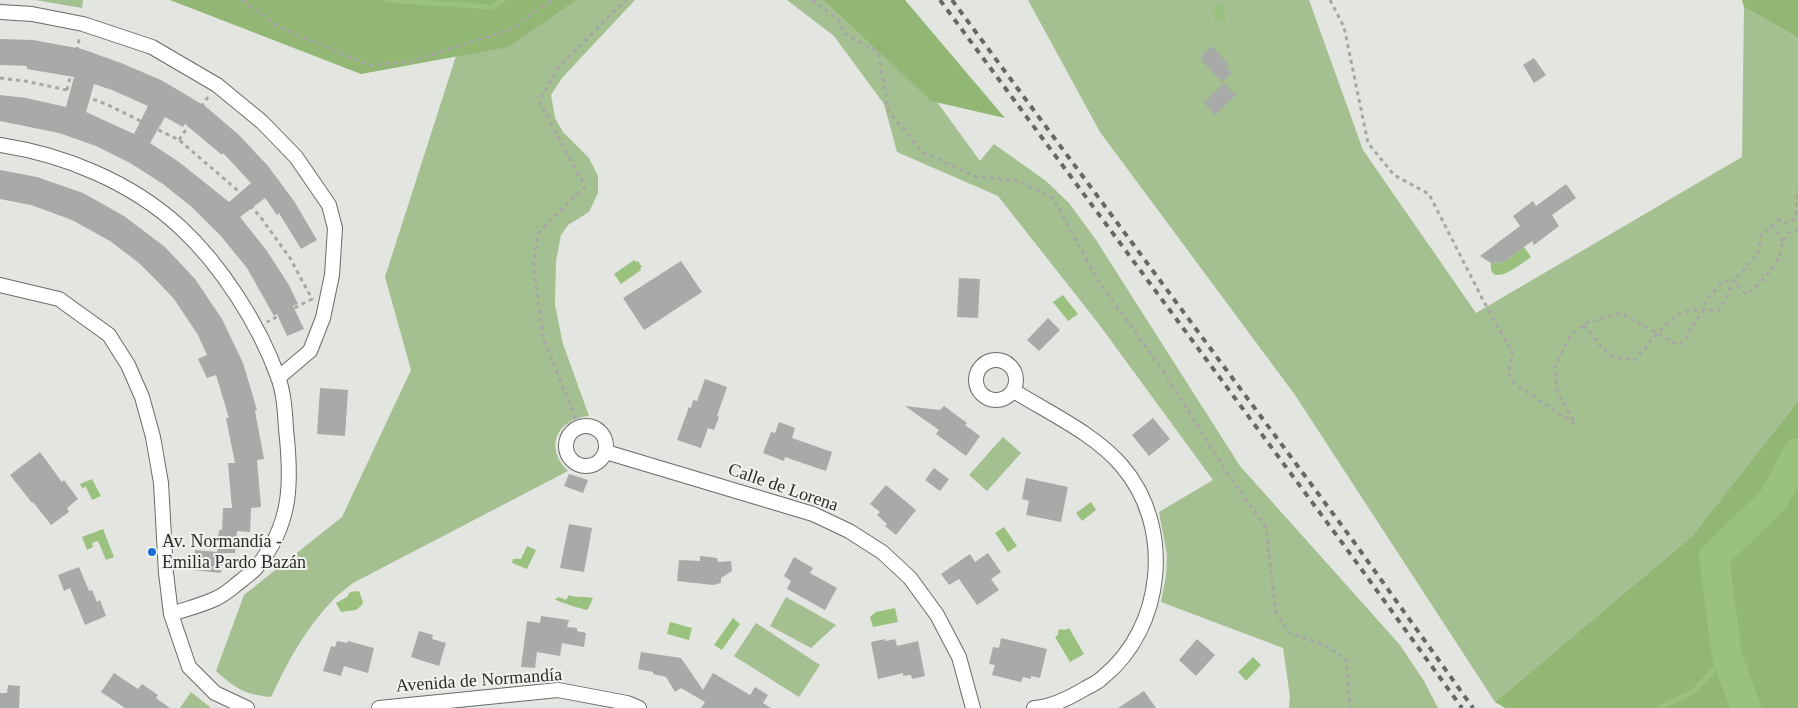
<!DOCTYPE html>
<meta charset="utf-8">
<style>
body{margin:0}
canvas{display:block;background:#e2e5e0}
</style>
<canvas width="1798" height="708"></canvas>
<script>
const context = document.querySelector('canvas').getContext('2d');
context.lineJoin = 'round';
function fillPath(path, color) { context.fillStyle = color; context.fill(path, 'evenodd'); }
function stroke(path, color, width, dash) { context.strokeStyle = color; context.lineWidth = width; context.lineCap = dash ? 'butt' : 'round'; context.setLineDash(dash || []); context.stroke(path); }
function drawText(font, color, halo, rows, align = 'center') {
  context.font = font + ' "Times New Roman",serif'; context.lineWidth = 4; context.setLineDash([]); context.textBaseline = 'middle'; context.strokeStyle = halo; context.fillStyle = color; for (const [text, x, y, turn = 0] of rows) {
    context.save(); context.translate(x, y); context.rotate((+turn || 0) * Math.PI / 180); context.textAlign = isNaN(turn) ? turn : align; if (halo) context.strokeText(text, 0, 0); context.fillText(text, 0, 0); context.restore();
  }
}
fillPath(new Path2D(`
 M35 0H83L82 8Z
 M474 0H635L562 78 551 95 555 118 563 132 589 158 598 176V193L589 212 568 225 561 235 556 261 555 305 563 344 589 416C556 419 544 448 568 471L353 583C346 589 338 594 332 601 305 629 287 663 271 697 244 694 236 689 216 671L244 595 342 517 411 370 385 277Z
 M787 0H832L908 62 980 161 994 144 1046 181 1069 203 1096 240 1240 466 1400 645 1424 681 1438 708H1289L1290 697 1283 648 1161 602 1166 576 1167 555 1159 512 1213 480 1098 323 998 196 897 152 884 104 834 36Z
 M1028 0H1309L1363 150 1476 313 1742 157 1744 7 1798 38V401L1692 536 1495 702 1295 395 1100 132Z
 M1003 437 1021 453 987 491 969 475Z
 M786 597 836 625 811 648 770 626Z
 M756 623 820 665 799 697 734 656Z
 M191 692 211 708H180Z`), '#a4bf90');
fillPath(new Path2D(`
 M170 0H576L508 47 361 74Z
 M824 0H905L1005 118 931 101Z
 M1742 0H1798V38L1744 7Z
 M1798 401V708H1505L1495 702 1692 536Z`), '#92b774');
fillPath(new Path2D(`
 M1222 4 1226 21 1216 22 1213 6Z
 M1524 247 1531 257C1524 262 1488 291 1491 263L1504 262Z
 M634 260 636 262 638 261 642 267 640 268 641 270 621 284 614 274Z
 M1063 295 1078 314 1068 321 1053 302Z
 M92 479 101 496 92 500 86 487 82 488 80 484Z
 M1091 502 1096 510 1082 521 1076 513Z
 M1004 527 1017 546 1008 552 995 533Z
 M103 529 114 557 106 560 98 541 92 543 93 547 87 550 82 537Z
 M527 546 536 550 527 569 512 563 513 559H521Z
 M359 591 363 602 362 605 356 610 341 612 336 603 347 597 350 592Z
 M569 595C577 598 584 596 593 598L588 609 586 610C580 608 558 602 555 599L559 597 566 600Z
 M895 608 898 622 873 627 870 617 876 612Z
 M733 618 740 624 722 650 714 645Z
 M670 622 692 628 689 640 667 634Z
 M1069 628 1084 654 1070 662 1055 637 1058 635V631L1060 629 1065 630Z
 M1253 657 1261 665 1246 681 1238 672Z`), '#9bc17e');
stroke(new Path2D(`
 M387 0 492 7 503 0
 M1659 708 1693 692 1727 656`), '#9bc17e', 5);
stroke(new Path2D(`
 M1746 708 1727 656 1714 557 1774 499 1798 453`), '#9bc17e', 30);
fillPath(new Path2D(`
 M0 39 33 40 82 49 121 63 161 80 205 106 239 135 268 166 294 201 317 240 301 249 279 213 277 215 265 198 240 217 267 251 289 285 298 304 293 306 304 329 287 336 277 314 274 316 247 268 220 235 193 208 163 184 130 163 96 146 59 133 0 121V95L26 98 66 107 74 77 27 69V66L0 65ZM94 84 112 90 148 106 134 134 86 112ZM165 117 183 127 185 124 222 155 223 153 251 183 229 202 179 162 150 143Z
 M1212 46 1229 65 1227 67 1232 73 1222 82 1202 61V55Z
 M1534 58 1546 75 1534 83 1523 65Z
 M1224 83 1236 95 1215 115 1204 103Z
 M0 170 37 177 83 193 124 216 165 247 195 279 222 319 243 363 252 393 257 410 255 411 264 459 257 460 261 507 251 508 250 532 237 531 235 553H223L221 573 193 570 195 550 217 552 219 530H222L223 508H232L228 463H235L226 418H229L216 375 207 378 198 359 207 355 198 335 174 299 159 283 139 263 110 241 72 220 31 205 0 199Z
 M1566 184 1576 198 1552 215 1559 226 1534 245 1532 241 1504 262 1491 263 1480 256 1520 226 1513 216 1533 201 1536 206Z
 M681 261 702 292 644 330 623 298Z
 M959 278 980 279 978 318 957 317Z
 M1048 318 1060 330 1039 351 1027 340Z
 M705 379 727 387 717 416 719 417 714 430 708 428 701 448 677 440 689 407 691 408 693 400 697 401Z
 M320 388 348 390 345 436 317 434Z
 M905 406 940 410 944 406 967 423 965 425 980 436 966 456 936 434 939 430Z
 M1153 418 1170 439 1149 456 1132 435Z
 M779 422 795 428 792 438 832 452 826 471 785 457 784 461 763 453 771 432 775 433Z
 M40 452 62 482 64 480 78 499 67 508 69 512 51 525 33 502 32 503 10 475Z
 M934 468 949 479 940 491 925 480Z
 M569 474 588 480 583 493 564 486Z
 M1026 478 1068 487 1061 522 1026 515 1029 501 1022 499Z
 M886 485 916 510 896 535 885 526 887 524 877 515 880 512 870 504Z
 M569 524 592 528 584 572 560 568Z
 M988 553 1001 572 991 579 999 590 977 605 959 579 949 585 941 574 970 554 975 562Z
 M700 556 717 558 718 562 731 561 732 571 721 578V583L713 585 677 581 679 560 700 561Z
 M794 557 813 568 810 573 837 588 825 610 787 589 791 581 784 576Z
 M79 567 89 591 92 590 97 602 100 600 106 616 85 625 70 588 64 591 58 575Z
 M541 616 569 620 567 627 577 628V631L586 633 584 647 562 643 560 656 537 652 535 668 521 667 527 621 540 623Z
 M419 631 433 635 432 639 446 643 439 666 411 657Z
 M1001 638 1047 649 1040 678 1031 676V679L1023 677 1021 682 992 675 995 665 989 664 993 647 999 648Z
 M885 639V641L895 639 897 646 918 641 925 676 912 679 911 675 903 676V673L878 679 871 642Z
 M1197 639 1215 655 1196 676 1179 660Z
 M337 641 347 643 348 641 374 648 368 673 344 666 341 676 323 671 331 646 335 647Z
 M641 652 681 658 703 690 713 673 750 695 755 687 768 695 763 703 771 708H701L705 702 681 688 675 692 666 677 653 674V672L638 669Z
 M114 673 138 689 142 684 158 695 156 698 170 708H125L101 692Z
 M8 685 20 686 19 708H0V693H7Z
 M1144 691 1156 708H1118Z`), '#a7aaa6');
const street = new Path2D(`
 M0 12 32 14 83 24 152 47 217 85 262 122 296 157 329 205 335 228 332 275 323 318 310 351 278 378
 M0 145C65 155 131 182 180 227 221 265 259 324 278 377 284 393 285 412 286 429 292 482 292 525 256 568 252 573 246 576 242 580 234 586 226 594 217 598 203 605 186 609 171 614
 M0 285 59 299 109 335 128 365 142 397 153 437 161 483 166 573 171 614 189 667 215 693 247 708
 M976 380a20 20 0 1 1 40 0a20 20 0 1 1-40 0Z
 M1014 391C1049 413 1095 434 1122 466 1174 526 1165 628 1102 678 1098 682 1092 685 1086 688 1071 697 1052 707 1034 708
 M566 446a20 20 0 1 1 40 0a20 20 0 1 1-40 0Z
 M606 452 813 514 849 531 882 552 910 578 937 615 959 657 973 708
 M379 708 558 690 627 703 639 708`);
stroke(street, '#696b67', 16);
stroke(new Path2D(`
 M242 0 279 27 369 65 410 62 511 29 552 0
 M812 0 838 19 845 34 878 52 889 112 923 152 974 176 1018 181 1053 198 1099 282 1162 369 1226 471 1266 528 1276 613 1290 633 1327 646 1346 660 1350 708
 M1330 0 1344 27 1368 143 1394 175 1429 194 1483 300 1512 352H1513L1508 372 1515 384 1575 424 1557 391 1555 366 1570 336 1587 323 1620 313 1678 345 1685 341 1691 328 1704 310H1719L1726 299 1733 281 1758 254 1761 234 1779 220 1786 223 1796 218C1797 208 1796 198 1798 189
 M0 78 25 81 67 90 106 104 179 140 236 189 262 219 290 258 312 299 267 322
 M67 90 80 36
 M179 140 208 97
 M1771 225 1778 233 1782 241
 M1584 325 1603 349 1616 358 1635 360C1649 344 1661 325 1680 314 1687 310 1696 310 1704 310L1705 301 1721 284 1724 281 1734 280 1740 289 1747 294C1761 283 1784 260 1782 241L1788 233 1798 230
 M579 426 544 341 533 264 539 232 585 187 539 101 557 69 625 0`), '#a6a8a4', 3, [4, 4]);
stroke(street, '#fff', 14);
stroke(new Path2D(`
 M940 0 1346 548 1462 708
 M952 0 1354 542 1473 708`), '#676865', 4, [6, 6]);
for (const [x, y, r, color] of [
 [152,552,5,"#206bd6"]
]) { const dot = new Path2D(); dot.arc(x, y, r, 0, 2 * Math.PI); context.fillStyle = color; context.fill(dot); stroke(dot, '#f0f3ee', 2); }
drawText('18px', '#2c2d2b', '#f0f3ee', [
 ["Calle de Lorena",783,488,19],
 ["Avenida de Normandía",479,681,-4]
]);
drawText('18px', '#2c2d2b', '#f0f3ee', [
 ["Av. Normandía -",162,542],
 ["Emilia Pardo Bazán",162,563]
], 'left');
</script>
